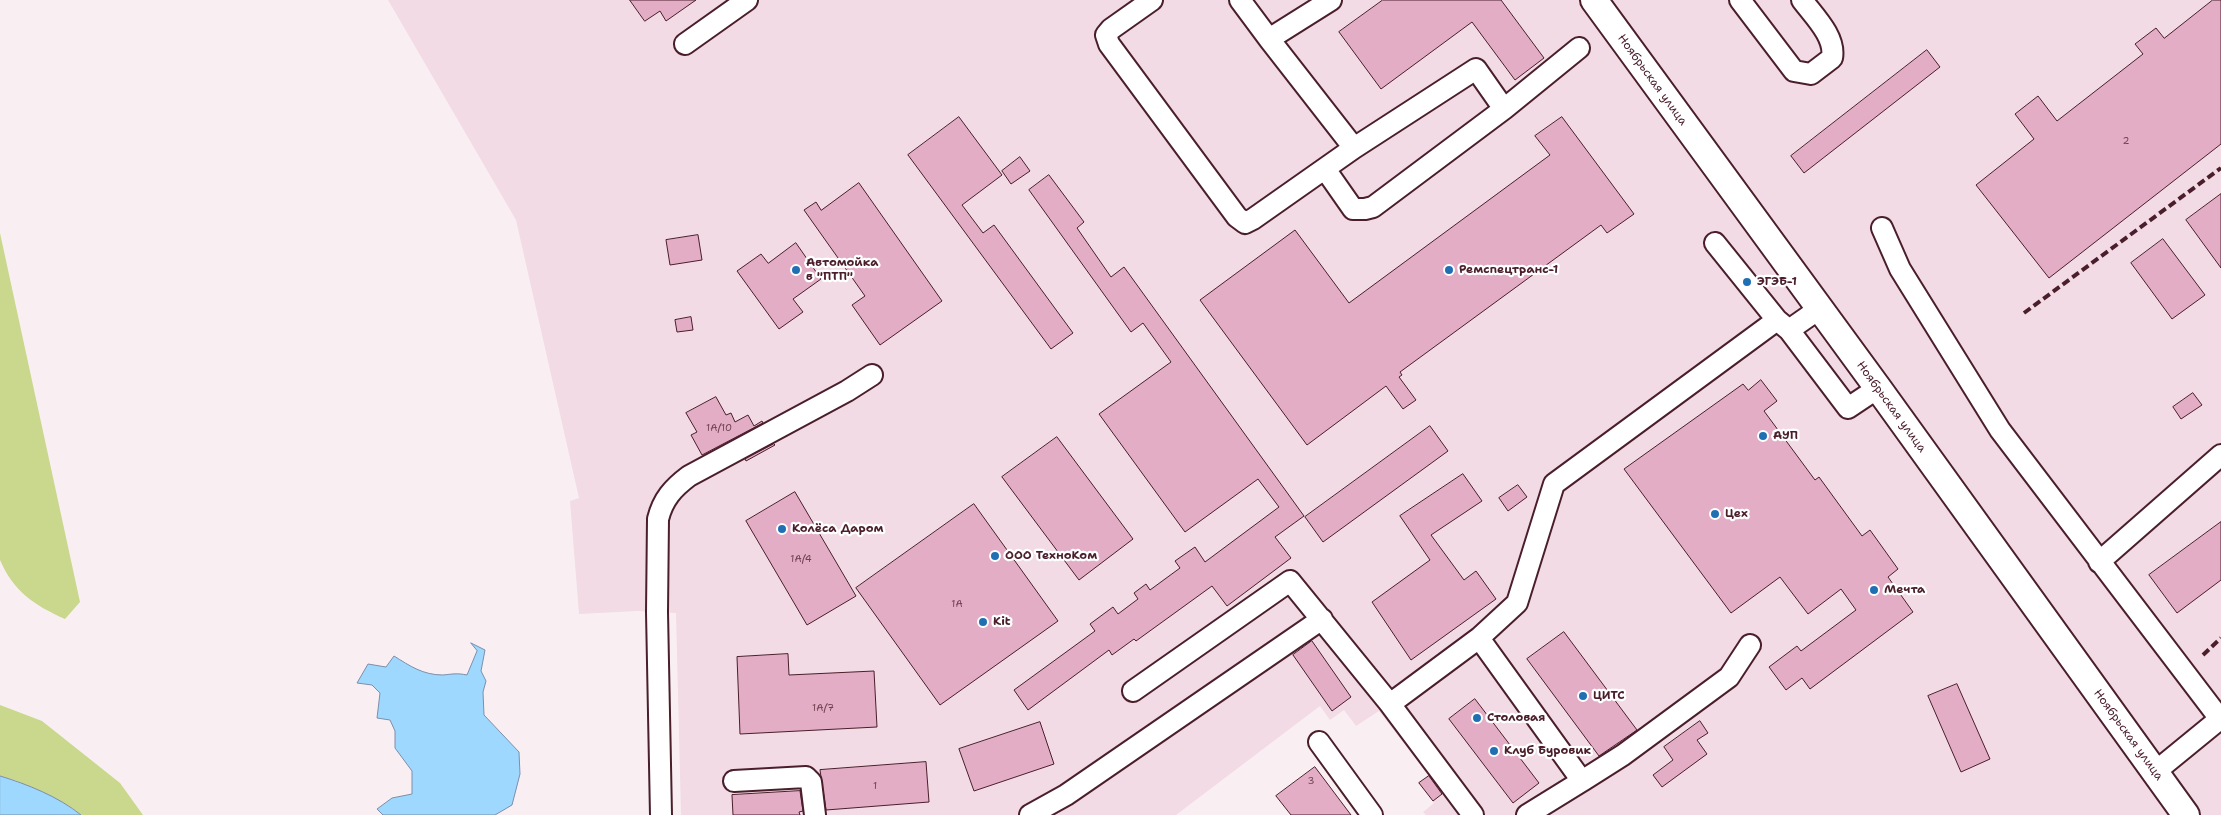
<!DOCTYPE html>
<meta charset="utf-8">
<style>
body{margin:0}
canvas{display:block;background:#f9eff3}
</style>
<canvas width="2221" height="815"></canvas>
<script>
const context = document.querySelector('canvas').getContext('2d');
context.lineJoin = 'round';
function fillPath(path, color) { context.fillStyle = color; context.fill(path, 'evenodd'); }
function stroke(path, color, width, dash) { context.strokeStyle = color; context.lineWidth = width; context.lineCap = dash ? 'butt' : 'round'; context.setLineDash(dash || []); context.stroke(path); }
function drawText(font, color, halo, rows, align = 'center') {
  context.font = font + ' "Shantell Sans",sans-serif'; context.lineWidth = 4.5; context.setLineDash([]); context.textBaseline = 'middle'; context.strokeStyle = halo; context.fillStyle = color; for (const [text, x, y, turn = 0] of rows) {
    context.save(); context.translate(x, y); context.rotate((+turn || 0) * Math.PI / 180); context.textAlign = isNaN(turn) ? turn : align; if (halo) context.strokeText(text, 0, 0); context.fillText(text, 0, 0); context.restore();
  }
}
fillPath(new Path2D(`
 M388 0H2221V815H1426L1423 812 1434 803 1418 783 1428 775 1379 711 1356 726 1344 710 1330 720 1320 706 1176 815H681L676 613 638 611 579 614 570 501 579 498 516 220Z`), '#f2dbe5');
fillPath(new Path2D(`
 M0 233 80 602 65 619C34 605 14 592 0 560Z
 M0 705 42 721 120 783 143 815H81L72 808 17 781 0 776Z`), '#c9d88c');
const water = new Path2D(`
 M471 643 485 650 481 671 486 681 483 692 484 715 519 752 520 774 512 805 495 815H383L377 809 392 798 412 794V771L395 748V731L390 720 377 718 380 693 372 685 357 683 368 664 386 667 394 656C410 666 423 675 443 675 452 674 458 673 467 675L477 651Z
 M0 776C27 784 59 797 81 815H0Z`);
fillPath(water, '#9ed8fe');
stroke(water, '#7c8eaa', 1);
const building = new Path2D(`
 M630 0H696L666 21 660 11 645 21Z
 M1383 0H1501L1544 58 1515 80 1472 22 1381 89 1339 32Z
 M2213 0H2221V144L2049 278 1976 185 2034 139 2015 114 2038 96 2057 121 2143 54 2135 44 2156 28 2164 38Z
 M1927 50 1940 67 1804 173 1791 156Z
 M959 117 1002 175 962 205 983 233 994 225 1073 333 1051 349 908 155Z
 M1562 117 1634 214 1607 233 1601 225 1400 372 1402 375 1399 377 1416 400 1403 409 1386 386 1307 445 1200 300 1295 230 1349 303 1550 155 1535 136Z
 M1020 157 1030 171 1011 184 1002 171Z
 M1049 175 1084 222 1077 228 1111 277 1124 267 1304 516 1275 537 1291 558 1227 606 1212 586 1136 641 1134 639 1112 655 1109 650 1028 710 1014 690 1095 631 1090 624 1113 607 1118 614 1138 599 1134 593 1146 584 1150 590 1180 568 1175 561 1195 547 1205 562 1279 507 1258 479 1185 532 1099 414 1171 362 1143 323 1131 332 1029 190Z
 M859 183 942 301 880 345 852 305 865 296 804 210 816 202 821 210Z
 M2221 194V268L2186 220Z
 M698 235 702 260 670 265 666 240Z
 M2163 239 2205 295 2172 319 2131 263Z
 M796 243 821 279 793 299 803 312 779 329 737 271 761 254 768 263Z
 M691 317 693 330 677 332 675 320Z
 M1761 380 1777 401 1764 411 1815 480 1819 477 1862 536 1870 530 1898 569 1888 577 1913 612 1810 689 1802 678 1786 690 1769 667 1797 646 1801 651 1856 610 1841 589 1808 614 1780 577 1731 613 1624 469 1743 384 1748 390Z
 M2193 393 2202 405 2181 419 2173 407Z
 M716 397 726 415 731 413 735 422 748 415 754 426 762 421 763 423 702 455 691 435 697 432 686 413Z
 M1430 426 1448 451 1323 542 1305 517Z
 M1057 437 1133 539 1079 580 1002 477Z
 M774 444 775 445 746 461 745 459Z
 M1463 474 1482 501 1431 535 1464 580 1476 571 1496 599 1411 660 1372 602 1430 560 1400 516Z
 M1518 485 1527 497 1508 511 1499 498Z
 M795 492 856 596 807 625 746 521Z
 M974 504 1058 621 940 705 856 588Z
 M2221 522V580L2177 613 2149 575Z
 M1564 632 1637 730 1599 756 1527 659Z
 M1312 641 1351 697 1332 711 1293 655Z
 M788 654 789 675 874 671 877 727 740 734 737 657Z
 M1957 684 1990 759 1961 772 1928 696Z
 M1475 699 1539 783 1513 803 1449 719Z
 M1700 721 1708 733 1697 740 1707 754 1662 787 1653 775 1673 760 1664 747Z
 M1040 722 1054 764 974 791 959 749Z
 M926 762 929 802 826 810 820 770Z
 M1315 767 1351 815H1291L1276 796Z
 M1429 776 1442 794 1433 801 1419 783Z
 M800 791 803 811 799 812 800 815H733L732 795Z`);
fillPath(building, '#e3adc5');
stroke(building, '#4a1f2b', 1);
const minor = new Path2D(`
 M1152 0 1111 29 1106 35 1109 44 1237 217 1245 223 1253 219 1354 148
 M1240 0 1269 39
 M1331 0 1269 39 1354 148 1476 69 1504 109 1579 48
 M1740 0 1794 71 1811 74 1832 58C1836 37 1814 16 1802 0
 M685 44 747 0
 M1325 169 1353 209H1365L1373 207 1504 109
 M1882 228 1900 269 2000 430 2220 719
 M1715 243 1777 320 1789 330 1848 408 1878 388
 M1789 330 1819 309
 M2099 562 2221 455
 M1479 638 1582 781 1527 815
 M1133 691 1290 581 1390 704 1473 815
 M1390 704 1479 638 1517 603 1554 484 1777 320
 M1319 742 1372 815
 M2155 772 2221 718
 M734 781 806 777 811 782 815 815
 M1582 781 1623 755 1729 677 1750 645
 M661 815 657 612 658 519C663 499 673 488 689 476L847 391 872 375
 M1030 815 1066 795 1322 619`);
const major = new Path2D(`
 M1594 0 1878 388 2186 815`);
stroke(minor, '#4a1f2b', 24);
stroke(major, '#4a1f2b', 30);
stroke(minor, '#fff', 20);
stroke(major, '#fff', 26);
stroke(new Path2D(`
 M2024 313 2221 168
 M2203 655 2221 638`), '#4a1f2b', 4, [8, 4]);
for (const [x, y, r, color] of [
 [796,270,5,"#1f6fb2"],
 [1449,270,5,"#1f6fb2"],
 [1747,282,5,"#1f6fb2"],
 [1763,436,5,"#1f6fb2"],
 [1715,514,5,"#1f6fb2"],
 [782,529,5,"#1f6fb2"],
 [995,556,5,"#1f6fb2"],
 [1874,590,5,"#1f6fb2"],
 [983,622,5,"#1f6fb2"],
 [1583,696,5,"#1f6fb2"],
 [1477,718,5,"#1f6fb2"],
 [1494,751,5,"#1f6fb2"]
]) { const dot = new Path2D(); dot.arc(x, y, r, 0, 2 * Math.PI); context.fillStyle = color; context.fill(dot); stroke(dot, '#fff', 2); }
drawText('10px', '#704252', null, [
 ["2",2126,141],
 ["1А/10",719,428],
 ["1А/4",801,559],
 ["1А",957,604],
 ["1А/7",823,708],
 ["3",1311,781],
 ["1",875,786]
]);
drawText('12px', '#4a1f2b', '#fff', [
 ["Ноябрьская улица",1652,80,54],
 ["Ноябрьская улица",1891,407,54],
 ["Ноябрьская улица",2128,735,54]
]);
drawText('bold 12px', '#4a1f2b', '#fff', [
 ["Автомойка",806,263],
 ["в \"ПТП\"",806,277],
 ["Ремспецтранс-1",1459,270],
 ["ЭГЭБ-1",1757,282],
 ["АУП",1773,436],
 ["Цех",1725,514],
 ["Колёса Даром",792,529],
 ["ООО ТехноКом",1005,556],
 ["Мечта",1884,590],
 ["Kit",993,622],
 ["ЦИТС",1593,696],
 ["Столовая",1487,718],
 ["Клуб Буровик",1504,751]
], 'left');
</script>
